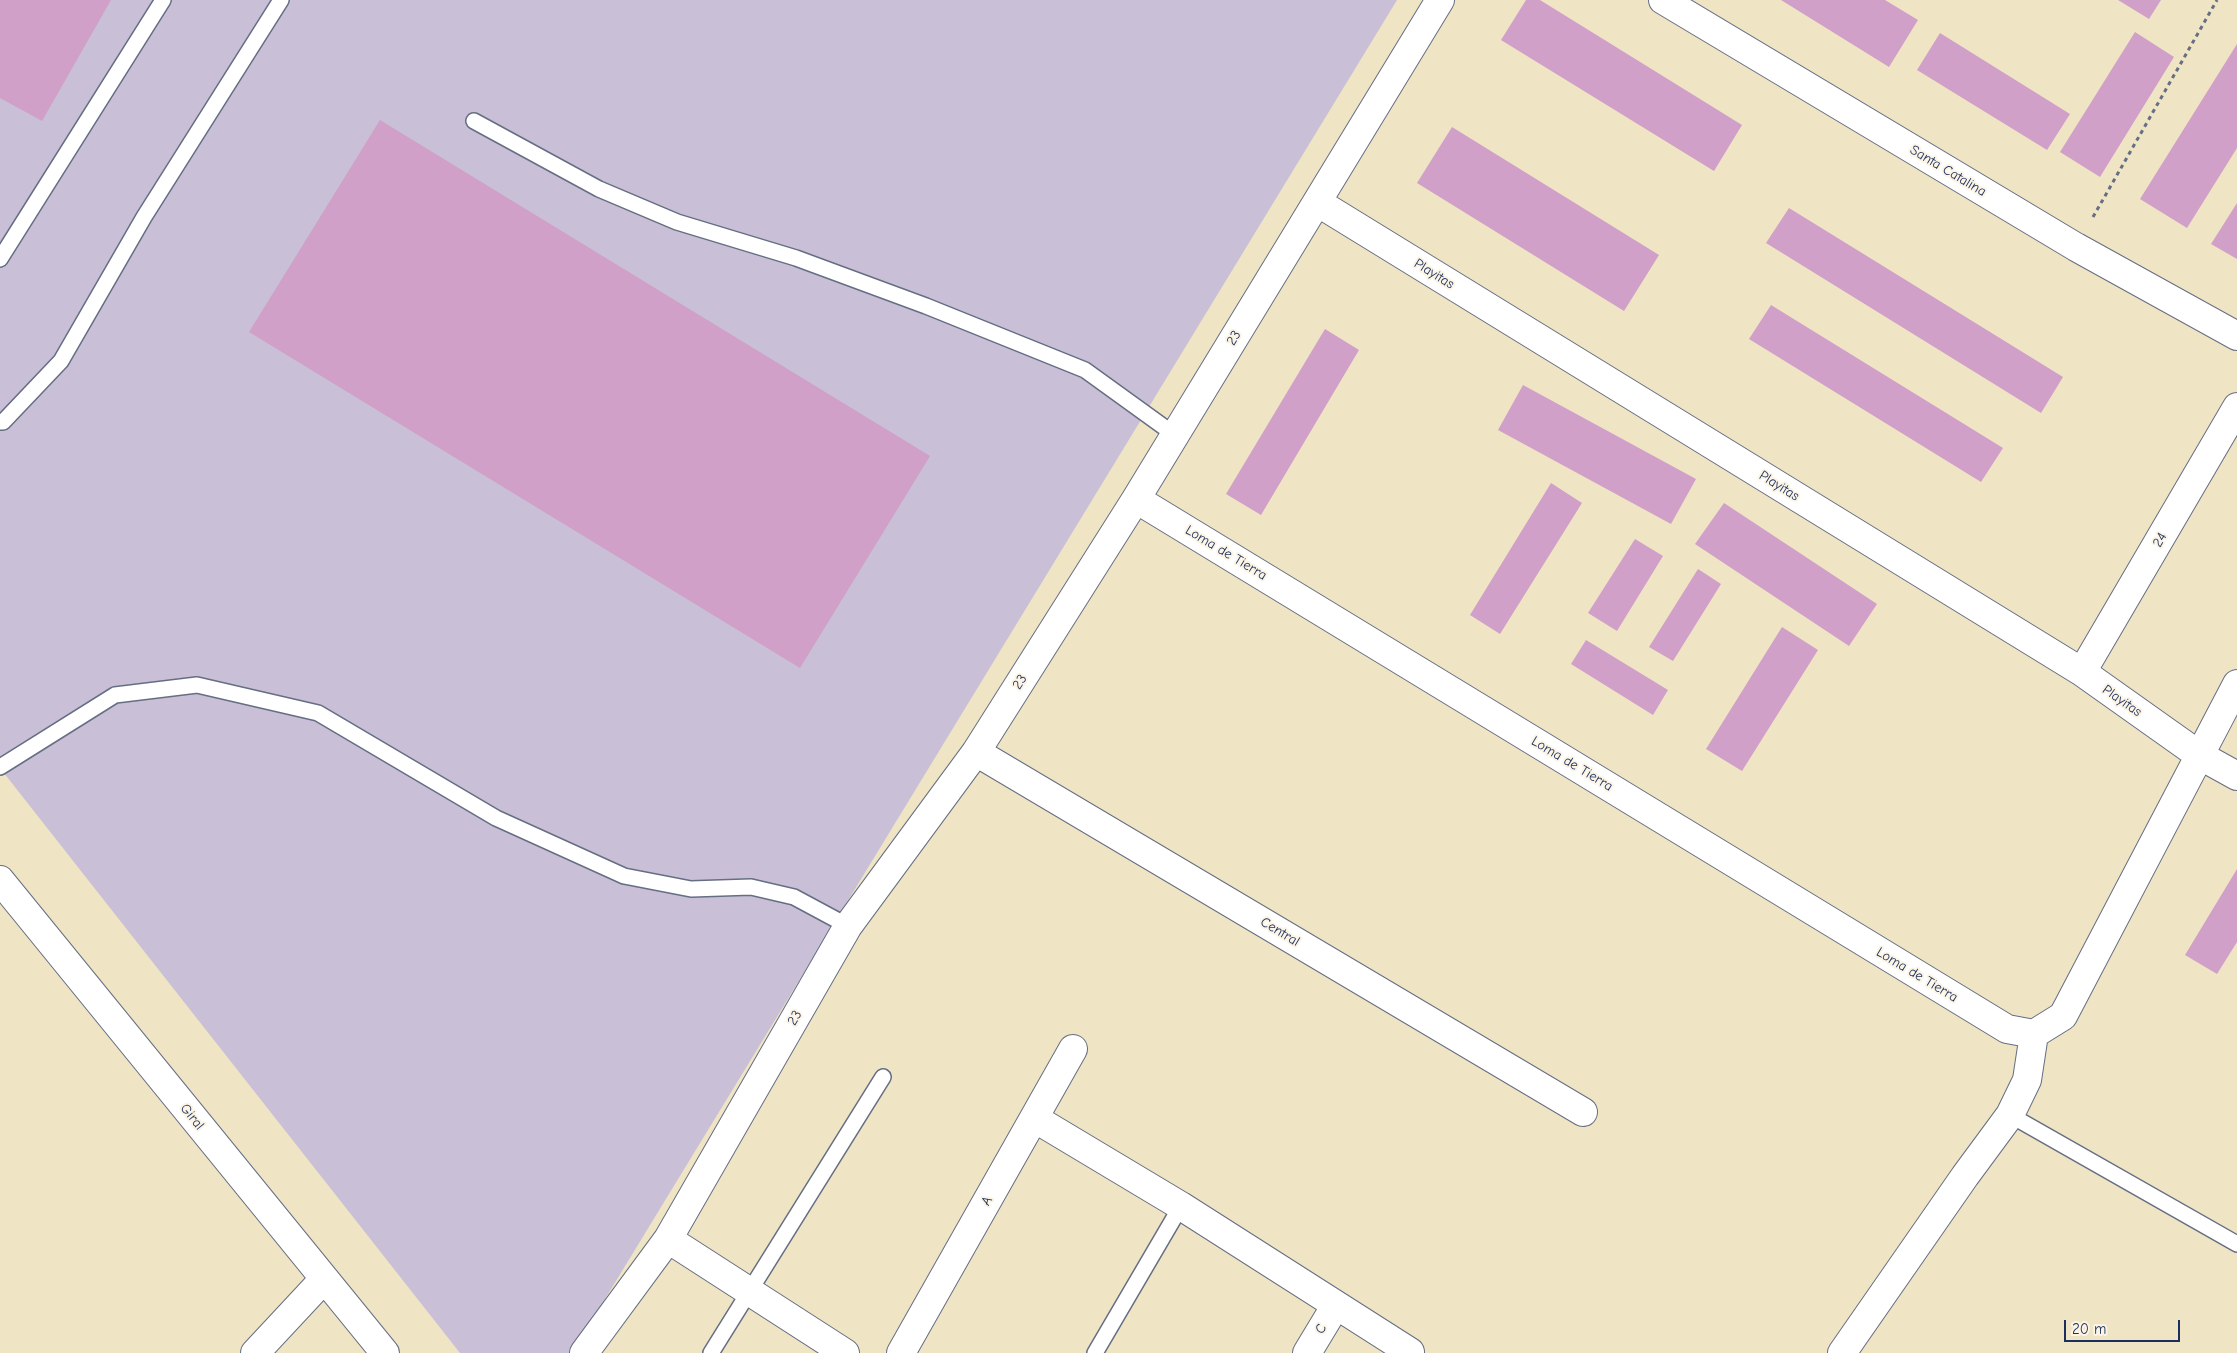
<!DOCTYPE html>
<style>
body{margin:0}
#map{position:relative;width:2237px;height:1353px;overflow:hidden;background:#efe4c4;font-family:"Comic Neue",sans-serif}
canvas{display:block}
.scale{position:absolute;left:2064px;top:1320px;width:116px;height:22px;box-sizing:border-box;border:2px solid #1b2f5e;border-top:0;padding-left:6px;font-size:15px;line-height:18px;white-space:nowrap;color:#1b2f5e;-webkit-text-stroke:4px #fcf5e5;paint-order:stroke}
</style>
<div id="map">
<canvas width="2237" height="1353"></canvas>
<div class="scale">20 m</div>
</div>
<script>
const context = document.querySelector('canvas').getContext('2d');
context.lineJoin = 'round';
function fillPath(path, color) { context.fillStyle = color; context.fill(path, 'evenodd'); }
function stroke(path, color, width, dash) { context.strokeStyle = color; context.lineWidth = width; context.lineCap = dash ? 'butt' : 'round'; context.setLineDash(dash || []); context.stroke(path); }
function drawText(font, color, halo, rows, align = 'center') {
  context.font = font + ' "Comic Neue",sans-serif'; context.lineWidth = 4; context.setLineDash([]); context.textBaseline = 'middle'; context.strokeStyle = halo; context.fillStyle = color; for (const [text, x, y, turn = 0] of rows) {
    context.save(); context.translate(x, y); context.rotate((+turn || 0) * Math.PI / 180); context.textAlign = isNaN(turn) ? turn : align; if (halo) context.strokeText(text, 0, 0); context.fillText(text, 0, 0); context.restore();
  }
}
fillPath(new Path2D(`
 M0 0H1397L572 1353H460L0 768Z`), '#c9bfd7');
fillPath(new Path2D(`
 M0 0H111L42 121 0 98Z
 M1526 0H1540L1742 125 1714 171 1501 40Z
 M1781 0H1885L1918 20 1889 67Z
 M2118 0H2161L2149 19Z
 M2135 32 2174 57 2100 177 2060 152Z
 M1940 33 2070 114 2047 150 1917 70Z
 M2237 44V148L2187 228 2140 199Z
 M380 120 930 456 800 668 249 332Z
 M1452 127 1659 255 1624 311 1417 183Z
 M2237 203V259L2211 244Z
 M1789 208 2063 377 2041 413 1766 243Z
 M1771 305 2003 448 1981 482 1749 339Z
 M1325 329 1359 350 1261 515 1226 494Z
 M1523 385 1696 479 1671 524 1498 430Z
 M1551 483 1582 503 1500 634 1470 615Z
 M1724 503 1877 604 1849 646 1695 544Z
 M1635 539 1663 556 1617 631 1588 613Z
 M1698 569 1721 584 1673 661 1649 647Z
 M1782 627 1818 650 1742 771 1706 749Z
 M1586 640 1668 690 1653 715 1571 664Z
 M2237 869V942L2217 974 2185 955Z`), '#d0a0c9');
const lane = new Path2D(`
 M474 121 599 189 677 222 796 258 926 306 1085 370 1175 435
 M0 259 163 0
 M0 422H3L61 361 144 217 281 0
 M0 767 115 695 197 685 318 713 496 818 624 876 691 889 751 887 794 897 848 926
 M2010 1115 2237 1244
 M711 1353 883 1077
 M1095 1353 1181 1206`);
const street = new Path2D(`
 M1663 0 2076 247 2237 336
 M1317 202 2082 672 2199 755 2237 776
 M1136 499 2007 1029 2034 1034 2063 1016 2237 684
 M2082 672 2237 407
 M976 752 1583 1112
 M0 880 385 1353
 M1034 1118 1181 1206 1410 1352
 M668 1239 845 1353
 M255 1353 324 1279
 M584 1353 668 1239 848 926 976 752 1136 499 1440 0
 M901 1353 1073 1049
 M1307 1353 1336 1305
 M1842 1353 1965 1176 2010 1115 2027 1080 2034 1034`);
stroke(lane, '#656e82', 18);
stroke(street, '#656e82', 30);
stroke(new Path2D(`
 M2093 217 2217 0`), '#656e82', 3, [4, 4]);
stroke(lane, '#fff', 15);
stroke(street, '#fff', 28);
drawText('14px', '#1b2f5e', '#fcf5e5', [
 ["Santa Catalina",1948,171,31],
 ["Playitas",1434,274,32],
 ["23",1234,338,-59],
 ["Playitas",1779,486,32],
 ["24",2160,540,-60],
 ["Loma de Tierra",1226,553,31],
 ["23",1020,682,-58],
 ["Playitas",2122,701,35],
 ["Loma de Tierra",1572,764,31],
 ["Central",1280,932,31],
 ["Loma de Tierra",1917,975,31],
 ["23",795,1018,-60],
 ["Giral",192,1117,51],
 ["A",987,1201,-61],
 ["C",1321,1329,-59]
]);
</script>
